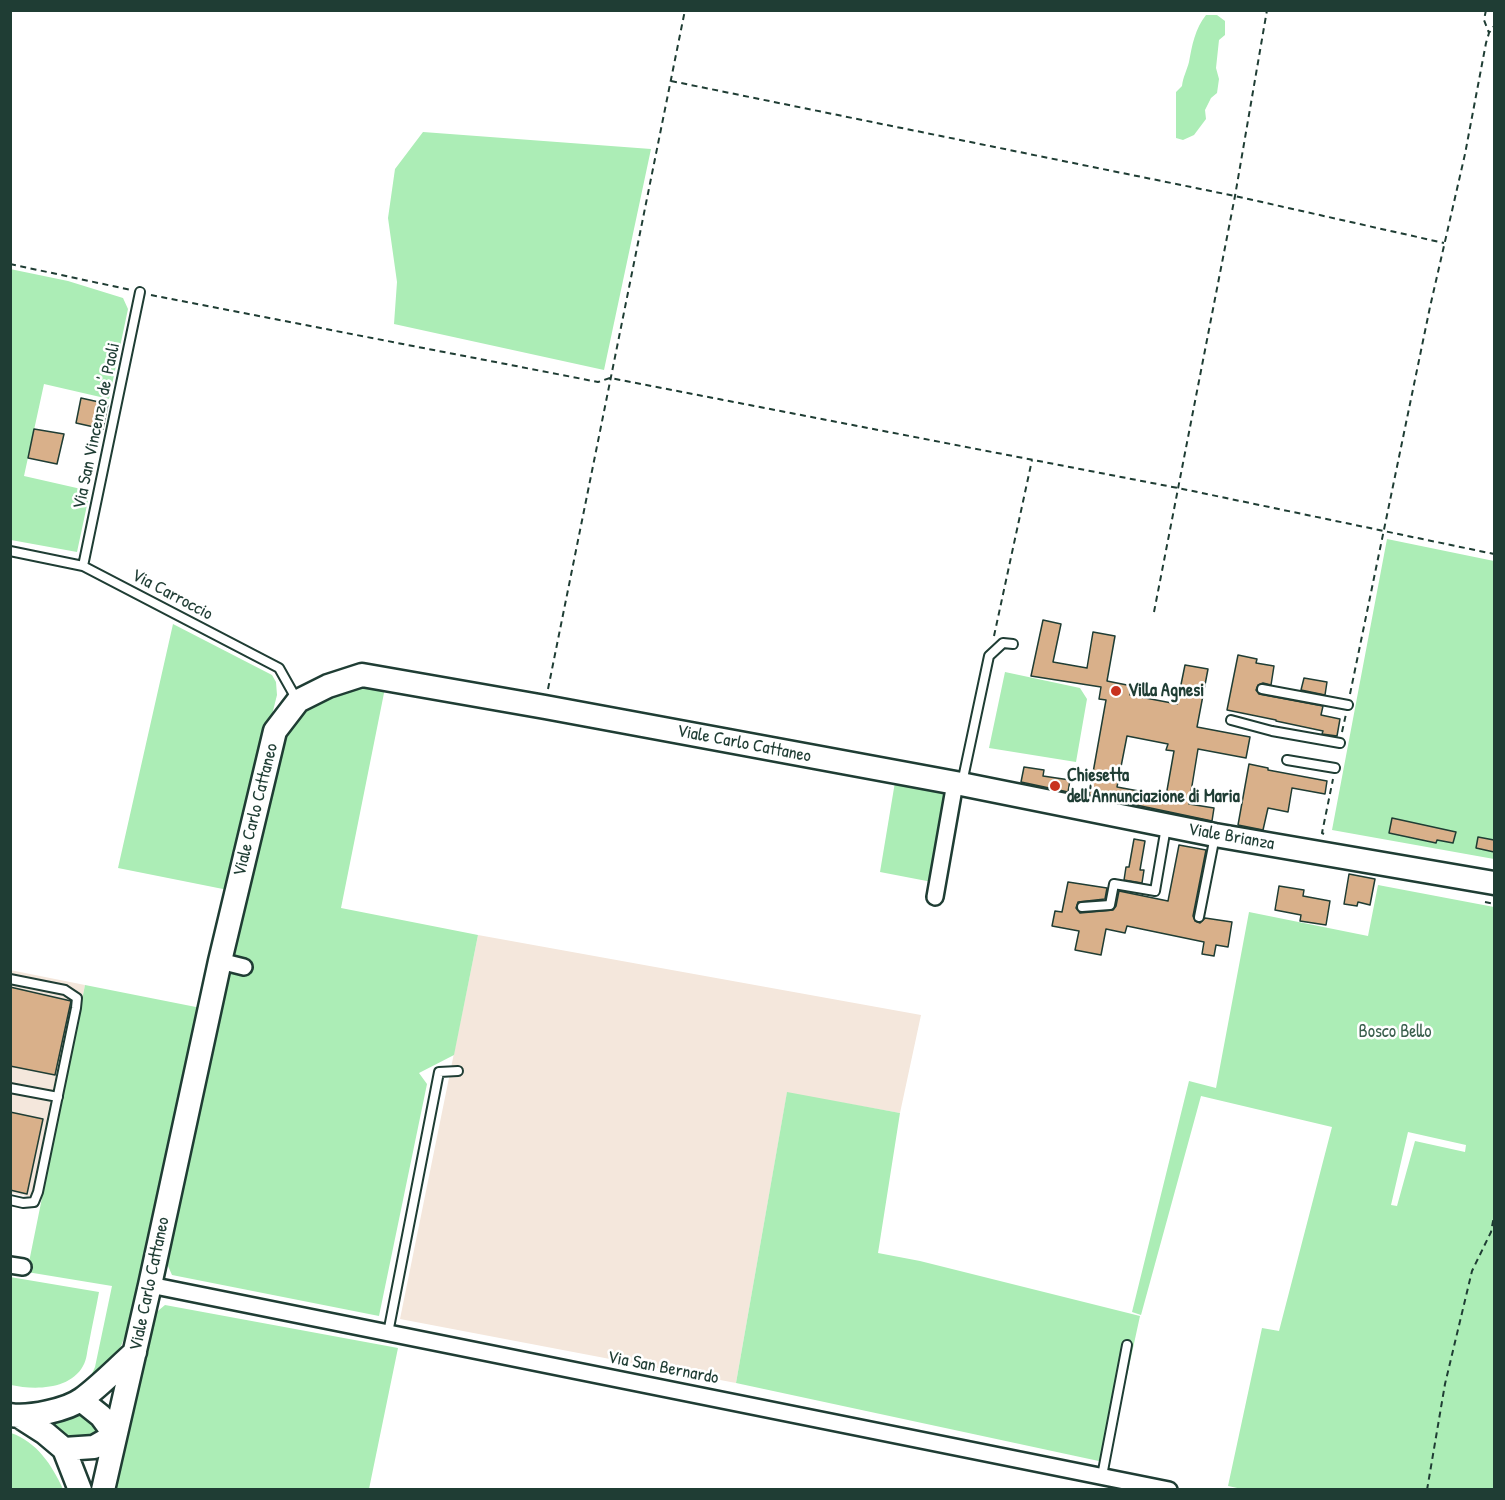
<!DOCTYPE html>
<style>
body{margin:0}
#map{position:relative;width:1505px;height:1500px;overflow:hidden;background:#fff;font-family:"Patrick Hand",sans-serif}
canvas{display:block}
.frame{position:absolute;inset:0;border:12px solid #1f3d34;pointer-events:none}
</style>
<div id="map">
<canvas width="1505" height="1500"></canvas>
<div class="frame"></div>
</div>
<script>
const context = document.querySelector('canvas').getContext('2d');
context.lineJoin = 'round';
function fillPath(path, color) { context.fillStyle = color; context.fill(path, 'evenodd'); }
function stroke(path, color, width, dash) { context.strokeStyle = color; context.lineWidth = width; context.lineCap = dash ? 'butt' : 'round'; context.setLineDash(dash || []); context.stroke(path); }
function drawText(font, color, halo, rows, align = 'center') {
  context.font = font + ' "Patrick Hand",sans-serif'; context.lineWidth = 5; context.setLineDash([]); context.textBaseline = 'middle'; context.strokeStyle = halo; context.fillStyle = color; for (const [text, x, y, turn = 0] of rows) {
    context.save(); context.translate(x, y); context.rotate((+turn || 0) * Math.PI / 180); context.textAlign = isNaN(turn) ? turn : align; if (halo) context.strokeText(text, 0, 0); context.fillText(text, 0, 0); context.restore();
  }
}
fillPath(new Path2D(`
 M478 935 921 1015 900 1113 787 1093 736 1383 400 1319Z
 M10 970 85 985 42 1199 11 1193Z`), '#f4e7dc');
fillPath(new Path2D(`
 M1206 15H1217L1225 21V35L1219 40 1216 68 1219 79 1217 93 1211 98 1205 110 1206 119 1194 135 1183 140 1176 138V92L1182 86C1183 77 1187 70 1189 62 1192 45 1195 29 1206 15Z
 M423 132 651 149 604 370 394 324 397 282 388 218 395 169Z
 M10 269 68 281 123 298 128 309 109 399 44 384 24 476 90 491 77 552 11 540Z
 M1387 539 1494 561V859L1332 830Z
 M173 624 272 675 276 682 277 695 228 890 118 868Z
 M1005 672 1080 688 1087 699 1076 762 989 748Z
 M361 686 385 688 341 908 478 935 454 1055 419 1073 427 1084 379 1316 172 1275 164 1257 228 957 283 736 306 711 333 694Z
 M895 782 948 792 932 882 880 872Z
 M1378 885 1494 907V1489H1242L1228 1486 1262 1328 1279 1331 1332 1127 1201 1096 1141 1315 1132 1312 1189 1081 1216 1088 1249 912 1368 936ZM1408 1132 1466 1145 1465 1152 1415 1141 1397 1206 1391 1205Z
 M85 985 201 1008 132 1318 121 1346 111 1362 80 1389 90 1378 95 1367 112 1286 27 1272Z
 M787 1092 900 1113 878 1253 920 1261 1140 1316 1108 1463 736 1383Z
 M10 1277 99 1292C96 1309 92 1326 89 1343 87 1350 87 1360 83 1366 70 1390 34 1390 11 1385Z
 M165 1305 398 1348 369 1489 113 1490 153 1315Z
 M78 1413H86L101 1426 98 1437 78 1442 37 1421Z
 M11 1433C37 1442 52 1465 63 1489H11Z`), '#acedb6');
const building = new Path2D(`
 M81 398 108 404 103 429 76 423Z
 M34 429 64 434 57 464 28 458Z
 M1043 620 1061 624 1053 662 1087 668 1093 632 1115 636 1107 681 1132 686 1130 695 1177 704 1185 665 1208 669 1197 727 1250 737 1246 758 1198 749 1189 804 1214 808 1212 821 1089 795 1106 700 1099 699 1101 687 1031 676ZM1127 736 1168 744 1166 750 1174 751 1166 796 1117 787Z
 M1238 655 1257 659 1256 663 1274 666 1271 685 1263 683 1258 685 1256 690 1259 694 1323 706 1321 715 1340 719 1337 736 1322 734 1323 731 1276 721V720L1227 710Z
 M1304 678 1327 682 1325 695 1301 690Z
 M1249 764 1268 768V770L1327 781 1325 794 1292 788 1288 812 1268 808 1263 830 1238 825Z
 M1024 767 1044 770 1043 776 1070 780 1068 792 1021 782Z
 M1392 818 1456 832 1453 843 1437 840 1436 843 1389 833Z
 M1478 837 1494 840V852L1476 848Z
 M1134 839 1145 841 1140 870H1144L1142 883 1124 880 1126 867H1129Z
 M1179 845 1206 850 1193 916 1195 921 1200 923 1205 918 1232 922 1228 947 1216 945 1214 956 1202 954 1204 942 1127 926 1125 933 1106 929 1101 955 1075 950 1079 931 1052 926 1055 911 1062 912 1068 882 1107 888 1105 899 1078 902 1076 908 1080 913 1113 910 1116 906 1119 891 1168 901Z
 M1349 874 1375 879 1370 905 1358 902 1357 906 1344 904Z
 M1279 886 1304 890 1303 896 1330 901 1326 925 1300 921 1301 915 1275 910Z
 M10 987 71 1001 55 1075 10 1066Z
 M10 1112 43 1119 27 1194 10 1190Z`);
fillPath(building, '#d9b08a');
stroke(building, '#1f3d34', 1.5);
const lane = new Path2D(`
 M10 551 83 566 279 668 297 700
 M83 566 140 292
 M1262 689 1348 705
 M1231 720 1272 731 1340 743
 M1287 760 1335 768
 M962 783 989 656 1003 643 1013 644
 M1082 907 1110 905 1114 884 1155 891 1166 827
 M1199 917 1215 836
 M10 979 65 990 77 998 76 1008 38 1192 34 1202 23 1203 10 1200
 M10 1088 58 1097
 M388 1333 439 1072 458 1071
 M1102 1476 1127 1345`);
const street = new Path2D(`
 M935 897 955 783
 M220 961 244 967
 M10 1265 23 1267
 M150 1285 1169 1490`);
const secondary = new Path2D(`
 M81 1400 101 1416 115 1435
 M10 1415C29 1418 67 1410 82 1399 101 1385 118 1367 135 1352
 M20 1417 45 1433 64 1449 80 1490
 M64 1449 94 1447 115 1435
 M103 1490 150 1285 220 961 275 731 298 701 328 686 362 675 545 707 961 784 1215 835 1494 883`);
stroke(lane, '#1f3d34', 12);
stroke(street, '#1f3d34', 20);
stroke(secondary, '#1f3d34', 27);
stroke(new Path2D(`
 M1486 10 1484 20 1489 33
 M671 81 1235 196 1444 243
 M10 264 131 290
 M151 295 598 382 610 378 1178 488 1494 554
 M1154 612 1235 196 1267 10
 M994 636 1032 460
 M548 689 685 10
 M1350 694 1430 307 1465 154 1486 43 1489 33 1494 26
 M1342 732 1346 714
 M1324 834 1322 833 1333 779
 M1485 902 1494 904
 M1427 1490 1445 1384 1472 1271 1491 1232 1494 1216`), '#1f3d34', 2, [6, 4.5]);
stroke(lane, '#fff', 8);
stroke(street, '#fff', 15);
stroke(secondary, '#fff', 22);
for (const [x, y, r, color] of [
 [1116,691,6,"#c8321e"],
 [1055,786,6,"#c8321e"]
]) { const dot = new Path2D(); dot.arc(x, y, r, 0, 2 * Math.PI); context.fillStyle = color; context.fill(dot); stroke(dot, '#fff', 2); }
drawText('18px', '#1f3d34', '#fff', [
 ["Via San Vincenzo de' Paoli",97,426,-78],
 ["Via Carroccio",172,595,28],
 ["Viale Carlo Cattaneo",744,744,11],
 ["Viale Carlo Cattaneo",256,810,-76],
 ["Viale Brianza",1231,837,10],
 ["Viale Carlo Cattaneo",150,1284,-78],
 ["Via San Bernardo",663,1368,11]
]);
drawText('bold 18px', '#1f3d34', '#fff', [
 ["Villa Agnesi",1128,691],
 ["Chiesetta",1067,776],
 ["dell'Annunciazione di Maria",1067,797]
], 'left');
drawText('18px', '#3b604e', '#fff', [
 ["Bosco Bello",1395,1032]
]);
</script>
